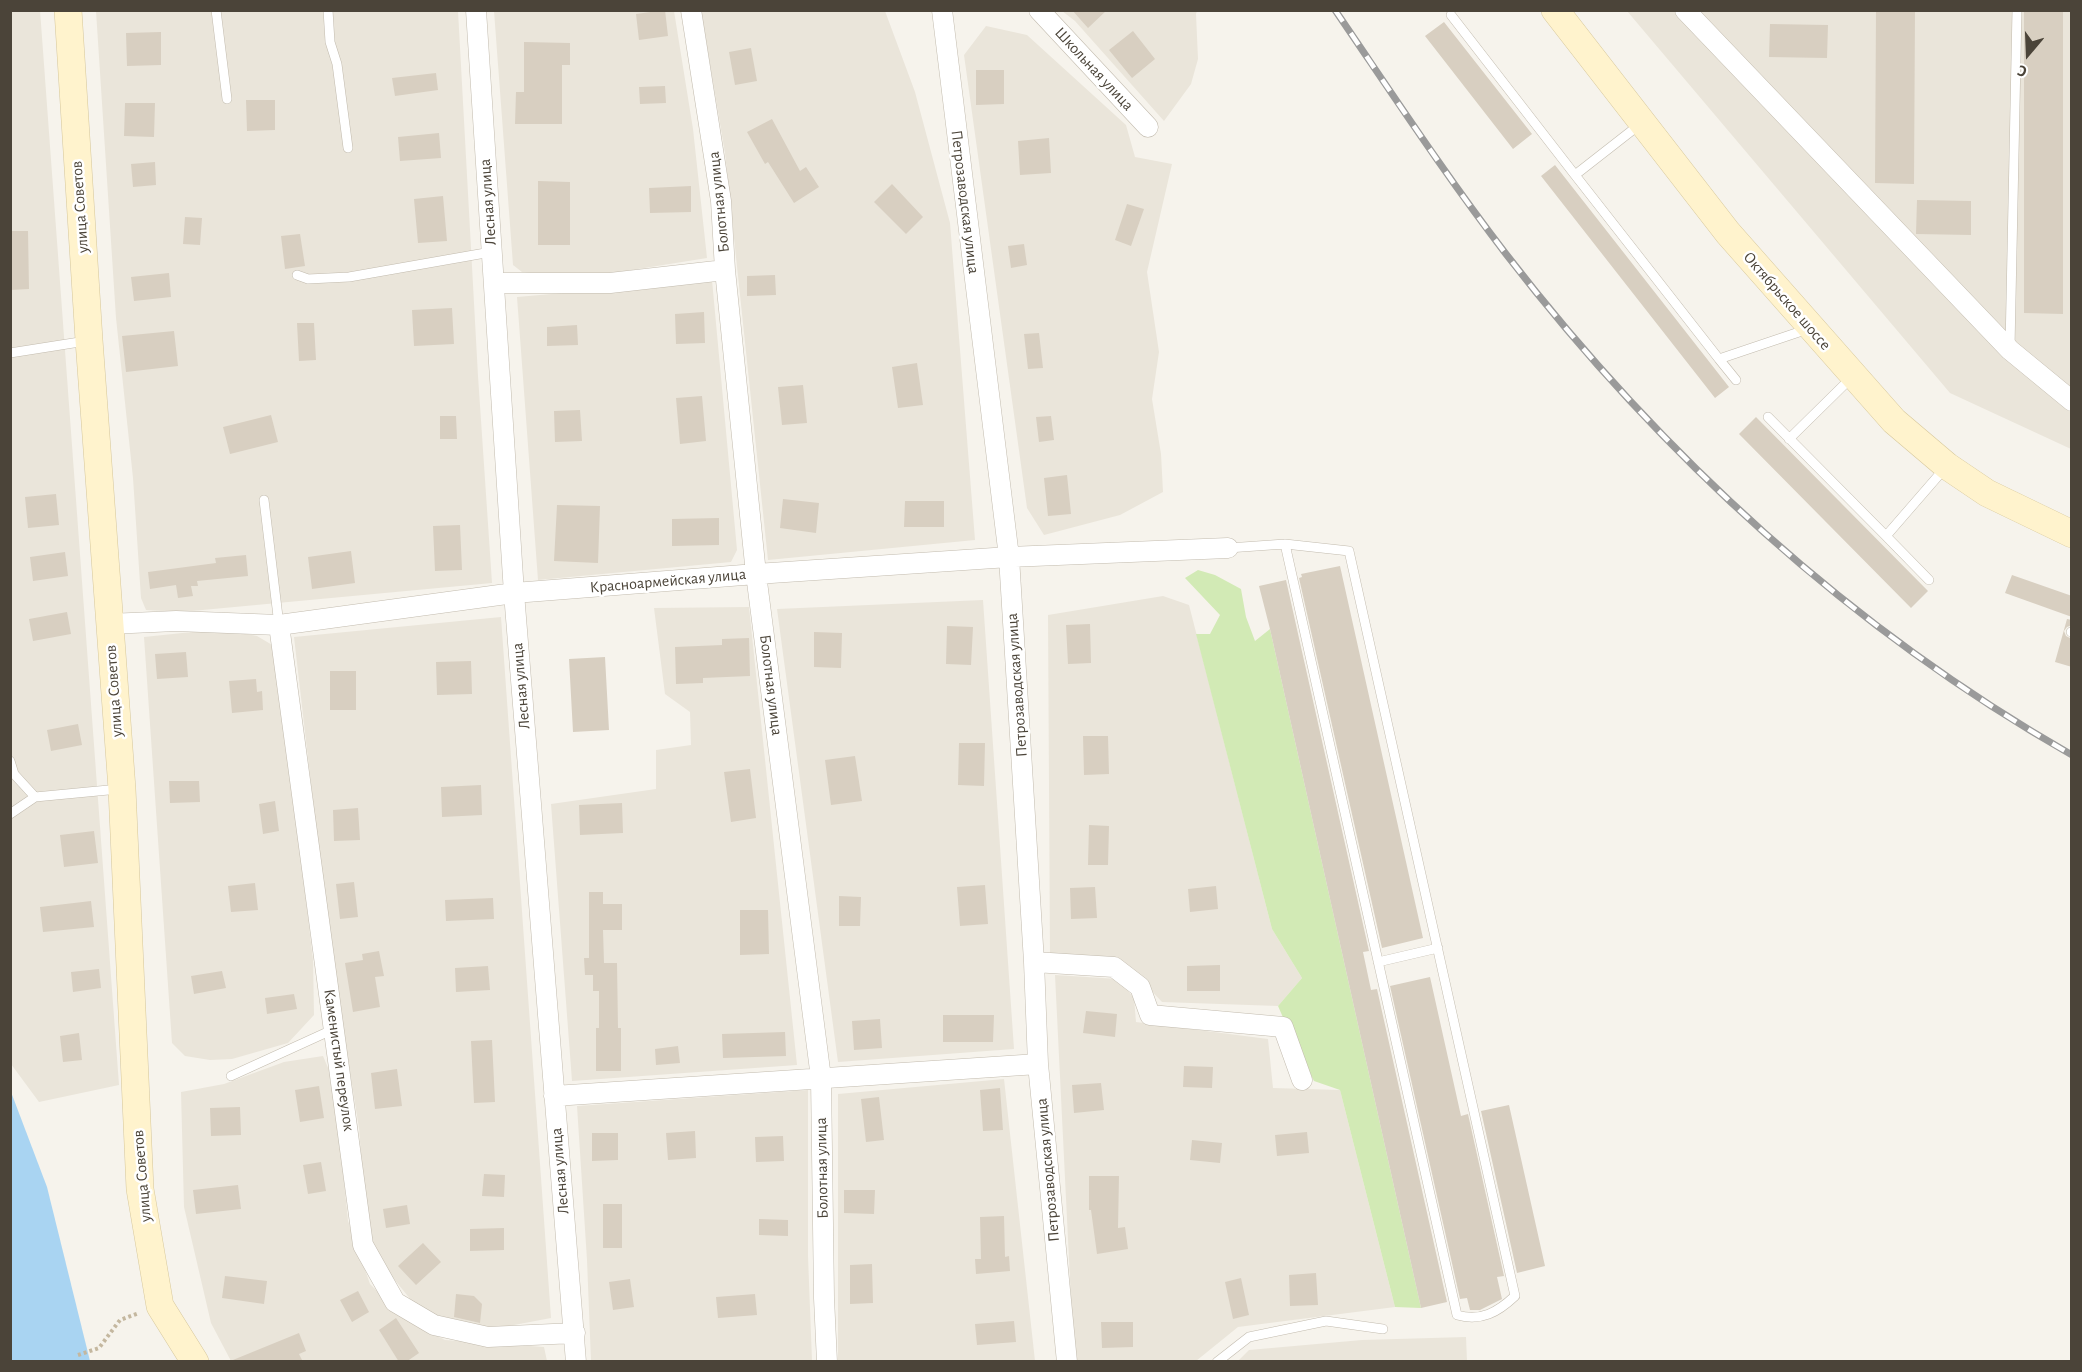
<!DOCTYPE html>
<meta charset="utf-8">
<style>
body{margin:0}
#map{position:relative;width:2082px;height:1372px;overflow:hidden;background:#f6f3ec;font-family:"Alegreya Sans",sans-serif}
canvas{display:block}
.frame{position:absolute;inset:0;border:12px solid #4b4439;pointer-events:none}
.north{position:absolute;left:1998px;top:24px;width:60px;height:60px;-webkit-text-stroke:4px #fff;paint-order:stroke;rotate:199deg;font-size:16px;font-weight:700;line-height:24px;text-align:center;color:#4b4439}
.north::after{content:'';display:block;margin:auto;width:21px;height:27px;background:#4b4439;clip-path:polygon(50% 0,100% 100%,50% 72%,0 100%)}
</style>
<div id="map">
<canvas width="2082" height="1372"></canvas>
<div class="frame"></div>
<div class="north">С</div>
</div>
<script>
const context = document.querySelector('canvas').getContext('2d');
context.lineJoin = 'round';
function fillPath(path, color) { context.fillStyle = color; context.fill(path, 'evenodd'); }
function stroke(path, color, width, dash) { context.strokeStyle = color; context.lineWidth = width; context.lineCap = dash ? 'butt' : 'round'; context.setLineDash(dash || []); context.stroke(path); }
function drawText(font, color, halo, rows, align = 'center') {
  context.font = font + ' "Alegreya Sans",sans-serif'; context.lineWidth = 5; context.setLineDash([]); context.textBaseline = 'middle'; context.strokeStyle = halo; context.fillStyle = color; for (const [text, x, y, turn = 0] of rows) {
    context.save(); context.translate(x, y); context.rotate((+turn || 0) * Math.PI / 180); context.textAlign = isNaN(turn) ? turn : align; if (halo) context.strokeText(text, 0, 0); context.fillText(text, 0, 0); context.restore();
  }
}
fillPath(new Path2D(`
 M40 10 119 1085 39 1102 11 1064 10 11Z
 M96 11H458L478 376 492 583 181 612 146 610 141 598 133 478 116 318Z
 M494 11H674L693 129 707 258 613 273 548 275 522 272 513 265Z
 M701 11H885L915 92 950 223 975 540 768 560 725 153Z
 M1062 11H1197L1196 14 1198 59 1191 84 1164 121 1075 21Z
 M1627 11H2071V449L1950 393Z
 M986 26 1027 35 1126 125 1135 157 1172 164 1147 272 1159 352 1152 399 1161 454 1163 492 1120 515 1044 535 1027 508 964 55Z
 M712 280 737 550 731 562 538 580 517 297Z
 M1163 596 1189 605 1272 929 1302 978 1278 1006 1162 1002 1134 972 1050 957 1048 615Z
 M983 600 1014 1049 838 1062 777 609Z
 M749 607 797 1065 572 1081 551 804 656 789V750L691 745 690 712 665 694 654 608Z
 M501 617 551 1318 493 1329 450 1324 411 1300 376 1257 367 1233 359 1128 330 948 294 637Z
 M221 629 257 636 274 646 277 652 313 960 314 1015 288 1043 232 1059 210 1060 185 1056 172 1043 144 637Z
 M1055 975 1118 979 1134 998 1136 1022 1268 1039 1273 1088 1340 1090 1395 1307 1238 1327 1196 1361H1074Z
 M323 1056 334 1082 348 1221 370 1284 406 1320 445 1340 544 1347 547 1361H231L211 1323 184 1207 181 1092 224 1084 284 1062Z
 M1004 1079 1035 1361 838 1362V1094Z
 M808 1090V1256L812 1361H591L587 1260 577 1106Z
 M1466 1337 1467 1361H1238L1249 1350 1362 1340Z`), '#eae5da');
fillPath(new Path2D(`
 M1198 570 1215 575 1241 589 1246 617 1255 641 1270 629 1421 1308 1395 1307 1340 1090 1314 1081 1296 1047 1278 1006 1302 978 1272 929 1196 634H1210L1220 615 1185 578Z`), '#d2eab5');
fillPath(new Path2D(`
 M11 1092 47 1187 90 1361H11Z`), '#a9d4f2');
fillPath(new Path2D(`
 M665 10 668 36 639 40 636 14Z
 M1072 10H1107L1088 28Z
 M1876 10H1915L1914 184 1875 183Z
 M2024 10H2063V314L2024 313Z
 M1444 22 1532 134 1513 149 1425 36Z
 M1770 24 1828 25 1827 58 1769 57Z
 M1133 31 1155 59 1132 78 1109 50Z
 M161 32V65L127 66 126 33Z
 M524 42 570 43V65H562V124H515L516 92H524Z
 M751 48 757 81 735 85 729 52Z
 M976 70H1004V104L976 105Z
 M436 73 438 90 395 96 392 78Z
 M665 86 666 103 640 104 639 87Z
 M246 100H275V130L247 131Z
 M125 103H155L154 137 124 136Z
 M772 119 800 171 806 167 819 187 794 203 768 162 765 164 747 132Z
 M439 133 441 158 400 161 398 137Z
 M1049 138 1051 173 1020 175 1018 141Z
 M155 162 156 185 133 187 131 164Z
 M1555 165 1729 387 1715 398 1541 176Z
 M538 181 570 182V245H538Z
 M892 184 923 217 906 234 874 202Z
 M691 186V212L650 213 649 188Z
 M443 196 447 241 418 243 414 199Z
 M1917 200 1971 201V235L1916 234Z
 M1127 204 1144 209 1131 246 1115 240Z
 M185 217 202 218 200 245 183 244Z
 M10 231H28L29 289 10 290Z
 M300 234 305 266 285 269 281 236Z
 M1024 244 1027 265 1011 268 1008 246Z
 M169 273 171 297 134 301 131 277Z
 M775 275 776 295 747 296V276Z
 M452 308 454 344 414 346 412 310Z
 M704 312 705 343 676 344 675 314Z
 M297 323H314L316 360 299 361Z
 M577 325 578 345 547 346V327Z
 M174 331 178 366 126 372 122 336Z
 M1039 333 1043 368 1028 369 1024 334Z
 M917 363 923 405 898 408 892 367Z
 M803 385 807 423 782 425 778 387Z
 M702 396 706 441 680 444 676 398Z
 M580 410 582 441 555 442 554 411Z
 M271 415 278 442 230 454 223 427Z
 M440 416H456L457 439H440Z
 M1051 416 1054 440 1039 442 1036 417Z
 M1756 417 1928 591 1911 608 1739 434Z
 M1067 475 1071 514 1048 516 1044 478Z
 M56 494 59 525 28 528 25 497Z
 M783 499 819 503 816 533 780 528Z
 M905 501H944V527H904Z
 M557 505 600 506 598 563 554 561Z
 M719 518V545L672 546V519Z
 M460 525 462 570 435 571 433 526Z
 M351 551 355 583 312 589 308 557Z
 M65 552 68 576 33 581 30 557Z
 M246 555 248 576 197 581 198 586H191L193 596 178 598 176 585 150 589 148 572 216 563 215 558Z
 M1340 566 1423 938 1382 948 1299 578 1302 577 1301 574Z
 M2012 575 2072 596V617L2005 593Z
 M1286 580 1369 951 1363 952 1371 990 1377 989 1447 1302 1421 1308 1270 629 1259 586Z
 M67 612 71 634 33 641 29 619Z
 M2067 619 2072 620V625L2067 627 2064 631 2066 636 2072 639V667L2055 662Z
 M1090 624 1091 663 1068 664 1066 625Z
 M947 626 973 627 971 665 946 664Z
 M814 632 842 633 841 668 814 667Z
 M749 638 750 676 703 678V683L676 684 675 647 722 645V639Z
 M186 652 188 677 157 679 155 654Z
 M605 657 609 730 573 732 569 659Z
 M471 661 472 694 437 695 436 662Z
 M330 671H356V710H330Z
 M256 679 257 692 262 691 263 710 232 713 229 681Z
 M78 724 82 745 51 751 47 730Z
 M1083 736H1108L1109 774 1084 775Z
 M959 743H985L984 786 958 785Z
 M855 756 862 801 831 805 825 760Z
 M750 769 756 818 731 822 724 772Z
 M169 781H199L200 802 170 803Z
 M481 785 482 815 442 817 441 787Z
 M275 801 279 831 263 834 259 804Z
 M622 803 623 833 580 835 579 805Z
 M358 808 360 840 334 841 333 810Z
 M1089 825 1109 826 1108 865H1088Z
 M94 831 98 863 64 867 60 835Z
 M354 882 358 917 340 919 336 884Z
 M255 883 258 910 231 912 228 886Z
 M985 885 988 924 960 926 957 887Z
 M1216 886 1218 909 1190 912 1188 889Z
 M1095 887 1097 918 1071 919 1070 888Z
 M589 892H603V904H622V930H603L604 963H617L618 1028H621V1071H596V1028H599V991H593V975H585L584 958H589Z
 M839 896 861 897 860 926H839Z
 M493 898 494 919 446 921 445 900Z
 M91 901 94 927 43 932 40 907Z
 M740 910H768L769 954 740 955Z
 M379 951 384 976 375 977 380 1007 353 1012 345 963 363 960 362 954Z
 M1220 965V991H1187V966Z
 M488 966 490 990 456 992 455 968Z
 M99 969 101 988 73 992 71 972Z
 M222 971 226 988 194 994 191 976Z
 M1430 977 1461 1116 1468 1114 1504 1276 1497 1277 1502 1299 1480 1310H1470L1467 1298 1460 1299 1390 986Z
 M294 994 297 1009 267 1014 265 998Z
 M1086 1011 1117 1014 1115 1037 1083 1033Z
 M943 1015H994L993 1042H943Z
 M880 1019 882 1048 854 1050 852 1021Z
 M785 1032 786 1056 723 1058 722 1034Z
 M79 1033 82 1060 63 1062 60 1036Z
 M492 1040 495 1102 474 1103 471 1041Z
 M678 1046 680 1063 656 1065 655 1049Z
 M1184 1066 1213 1067 1212 1088 1183 1087Z
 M397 1069 402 1106 375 1109 371 1073Z
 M1101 1083 1104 1110 1074 1113 1072 1085Z
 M319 1086 324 1118 300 1122 295 1090Z
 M1000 1088 1003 1130 983 1131 980 1090Z
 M879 1097 884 1140 866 1142 861 1099Z
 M1509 1105 1545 1266 1517 1273 1481 1111Z
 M240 1107 241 1135 211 1136 210 1108Z
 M695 1131 696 1158 668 1160 666 1133Z
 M1307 1132 1309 1153 1277 1156 1275 1135Z
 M592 1133H618V1160L592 1161Z
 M783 1136 784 1161 756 1162 755 1137Z
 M1192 1140 1222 1143 1220 1163 1190 1160Z
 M321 1162 326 1191 308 1194 303 1165Z
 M484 1174 505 1175 504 1197 482 1196Z
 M1089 1176H1119L1118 1228 1125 1227 1128 1249 1097 1254 1091 1210H1089Z
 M238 1185 241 1209 196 1214 193 1190Z
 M844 1190H875L874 1214 844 1213Z
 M603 1204H622V1248H603Z
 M407 1205 410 1224 386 1228 383 1209Z
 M1004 1216 1005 1257 1009 1256 1010 1271 976 1274 975 1259H981L980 1217Z
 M759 1219 788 1220V1236L759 1235Z
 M504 1228V1250L470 1251V1229Z
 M423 1243 441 1262 416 1285 398 1266Z
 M872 1264 873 1303 850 1304V1265Z
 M1316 1273 1318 1305 1290 1306 1289 1275Z
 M225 1276 267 1281 264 1304 222 1298Z
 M1241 1278 1249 1315 1233 1319 1225 1282Z
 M630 1279 634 1307 613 1310 609 1282Z
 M358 1291 369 1312 352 1322 340 1300Z
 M456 1294 474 1296 482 1304 480 1323 454 1317Z
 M755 1294 757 1315 718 1318 716 1297Z
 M396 1318 419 1353 406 1362H399L379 1330Z
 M1014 1321 1016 1342 977 1345 975 1324Z
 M1101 1322H1133V1347L1102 1348Z
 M299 1333 306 1351 299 1354 303 1362H228Z`), '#d8cfc1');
const lane = new Path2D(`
 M216 10 227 99
 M328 10 330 42 337 64 348 148
 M1451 15 1575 175
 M1639 125 1575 175 1719 359 1808 329
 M297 275 308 279 349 277 491 252
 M2010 347 2017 10
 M10 353 86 341
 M1719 359 1736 380
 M1768 417 1886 536
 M1789 439 1852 377
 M264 500 279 625
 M1228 548 1285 544 1349 551 1515 1296C1498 1312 1481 1322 1457 1315L1285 544
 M1929 580 1886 536 1945 468
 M2071 632H2072
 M10 761 14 774 35 797
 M10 814 35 797 119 789
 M1378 962 1438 948
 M231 1076 334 1029
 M1217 1362 1249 1337 1326 1321 1383 1329`);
const street = new Path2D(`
 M476 10 514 593 576 1362
 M691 10 721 201 725 270 756 574 821 1078 824 1298 827 1362
 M942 10 1009 557 1034 962 1038 1064 1067 1362
 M1039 10 1148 127
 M1685 10 2010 350 2072 401
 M494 283H610L725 270
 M109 624 176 621 279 625 514 593 756 574 1009 557 1228 548
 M279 625 363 1245 395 1302 434 1325 488 1337 575 1333
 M1034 962 1114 967 1140 987 1150 1015 1283 1027 1302 1080
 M554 1096 1038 1064`);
const secondary = new Path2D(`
 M68 10 89 340 122 789 140 1189 160 1306 195 1362
 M1555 10 1728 233 1894 421 1947 466 1987 493 2072 534`);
stroke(lane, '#c2bbae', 10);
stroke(street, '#c2bbae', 21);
stroke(secondary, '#d6c79b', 28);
stroke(new Path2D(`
 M78 1355 99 1348 120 1320 139 1313`), '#c4b79f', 4, [3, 3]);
stroke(lane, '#fff', 9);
stroke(street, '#fff', 20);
stroke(secondary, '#fff3cd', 27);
const rail = new Path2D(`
 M1335 10C1391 92 1446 176 1506 254 1661 455 1851 629 2072 755`);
stroke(rail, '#9a9a9a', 7);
stroke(rail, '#fff', 4.5, [14]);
drawText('16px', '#4b4439', '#fff', [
 ["Школьная улица",1094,69,47],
 ["Лесная улица",488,202,-94],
 ["Болотная улица",719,202,-96],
 ["Петрозаводская улица",965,202,83],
 ["улица Советов",80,207,-94],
 ["Октябрьское шоссе",1787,301,49],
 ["Красноармейская улица",668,581,-5],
 ["Болотная улица",771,685,83],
 ["Петрозаводская улица",1017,685,-94],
 ["Лесная улица",521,686,-95],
 ["улица Советов",114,691,-94],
 ["Каменистый переулок",339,1060,82],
 ["Болотная улица",822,1168,-91],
 ["Петрозаводская улица",1048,1170,-95],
 ["Лесная улица",560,1171,-95],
 ["улица Советов",142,1176,-95]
]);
</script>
